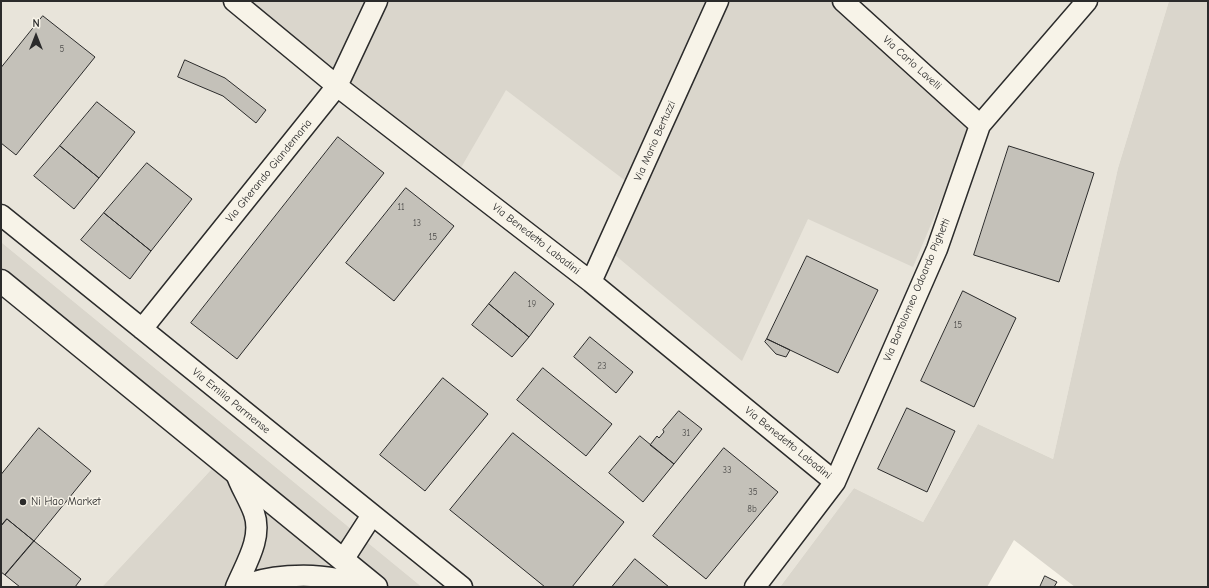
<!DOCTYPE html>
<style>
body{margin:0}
#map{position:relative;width:1209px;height:588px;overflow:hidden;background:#f7f3e8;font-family:"Comic Neue",sans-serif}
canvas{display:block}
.frame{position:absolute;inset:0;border:2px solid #2b2b2b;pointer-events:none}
.north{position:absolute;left:16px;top:16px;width:40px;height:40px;-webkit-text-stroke:3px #f7f3e8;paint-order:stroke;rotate:0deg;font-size:11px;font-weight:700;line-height:16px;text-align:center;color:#2b2b2b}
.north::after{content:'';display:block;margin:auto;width:14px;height:18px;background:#2b2b2b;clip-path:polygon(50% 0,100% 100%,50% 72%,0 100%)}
</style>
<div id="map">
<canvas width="1209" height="588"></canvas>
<div class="frame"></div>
<div class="north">N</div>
</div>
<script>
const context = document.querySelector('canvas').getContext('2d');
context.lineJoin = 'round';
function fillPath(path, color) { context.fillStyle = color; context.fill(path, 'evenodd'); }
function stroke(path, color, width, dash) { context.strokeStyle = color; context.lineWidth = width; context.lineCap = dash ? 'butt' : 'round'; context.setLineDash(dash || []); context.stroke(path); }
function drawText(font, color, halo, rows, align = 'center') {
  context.font = font + ' "Comic Neue",sans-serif'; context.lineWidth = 3; context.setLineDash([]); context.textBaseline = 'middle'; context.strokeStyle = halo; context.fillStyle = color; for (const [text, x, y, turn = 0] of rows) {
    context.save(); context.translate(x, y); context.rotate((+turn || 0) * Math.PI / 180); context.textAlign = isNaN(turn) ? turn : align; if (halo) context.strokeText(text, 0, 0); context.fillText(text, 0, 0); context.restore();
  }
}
fillPath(new Path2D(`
 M1 1H1169L1118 168 1053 459 978 424 923 522 854 488 780 587H422L1 242Z
 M1 277 221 459 102 587H1Z`), '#e8e4da');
fillPath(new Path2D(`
 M236 1H854L976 118 913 267 808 219 742 361 615 255 658 162 627 182 506 90 455 178Z
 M1169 1H1208V587H1075L1014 540 987 587H780L854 488 923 522 978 424 1053 459 1118 168Z
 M1 242 422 587H102L221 459 1 277Z`), '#dad6cc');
const building = new Path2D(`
 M43 16 95 57 16 155 1 143V68Z
 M185 60 225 78 266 110 256 123 223 96 178 77Z
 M97 102 135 132 99 178 60 146Z
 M338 137 384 173 237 359 191 323Z
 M60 146 99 178 74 209 34 176Z
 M1009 146 1094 173 1059 282 974 255Z
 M147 163 192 199 151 251 104 213Z
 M406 188 454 226 394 301 346 263Z
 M104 213 151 251 130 279 81 240Z
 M807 256 878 290 838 373 767 339Z
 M515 272 554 304 529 337 489 304Z
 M963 291 1016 318 974 407 921 381Z
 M489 304 529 337 512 357 472 325Z
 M590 337 633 372 616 393 574 357Z
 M767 339 790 350 786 357 776 354 765 342Z
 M543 368 612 424 586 456 517 400Z
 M443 378 488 414 425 491 380 455Z
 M907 408 955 431 927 492 878 469Z
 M679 411 702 429 674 464 650 445 657 436 659 438 664 432 663 430Z
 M39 428 91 471 34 541 7 519 1 526V475Z
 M513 433 624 522 572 587H545L450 510Z
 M640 436 674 464 643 502 609 473Z
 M724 448 778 492 706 579 653 536Z
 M7 519 34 541 5 575 1 572V526Z
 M34 541 81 579 75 587H20L5 575Z
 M635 559 658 578 669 587H612Z
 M1045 576 1057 582 1054 587H1040Z`);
fillPath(building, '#c4c1b9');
stroke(building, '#2b2b2b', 1);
const minor = new Path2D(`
 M234 1 337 86 591 282 835 482
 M843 1 980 125
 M1 215 462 587
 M591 282 718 1
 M142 329 337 86 377 1
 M343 560 372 515
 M236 587C245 565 263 538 254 513 249 499 240 486 236 473
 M241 587C267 575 309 573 337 579 344 581 351 584 357 587
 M755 587 835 482 937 249 980 125 1087 1`);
const major = new Path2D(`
 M1 281 376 587`);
stroke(minor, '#2b2b2b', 23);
stroke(major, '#2b2b2b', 25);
stroke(minor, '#f7f3e8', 20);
stroke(major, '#f7f3e8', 22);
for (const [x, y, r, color] of [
 [23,502,4,"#2b2b2b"]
]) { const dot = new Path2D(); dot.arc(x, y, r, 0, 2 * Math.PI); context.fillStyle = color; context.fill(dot); stroke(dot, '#f7f3e8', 1.5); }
drawText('9px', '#51504e', null, [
 ["5",62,49],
 ["11",401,207],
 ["13",417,223],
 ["15",433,237],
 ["19",532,304],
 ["15",958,325],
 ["23",602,366],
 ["31",686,433],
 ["33",727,470],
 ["35",753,492],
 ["8b",752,509]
]);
drawText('11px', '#2b2b2b', '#f7f3e8', [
 ["Via Carlo Lavelli",912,63,42],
 ["Via Mario Bertuzzi",655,141,-66],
 ["Via Gherando Giandemaria",269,171,-51],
 ["Via Benedetto Labadini",536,239,38],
 ["Via Bartolomeo Odoardo Pighetti",917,290,-67],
 ["Via Emilia Parmense",231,401,39],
 ["Via Benedetto Labadini",788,443,39]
]);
drawText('11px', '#2b2b2b', '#f7f3e8', [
 ["Ni Hao Market",31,502]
], 'left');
</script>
